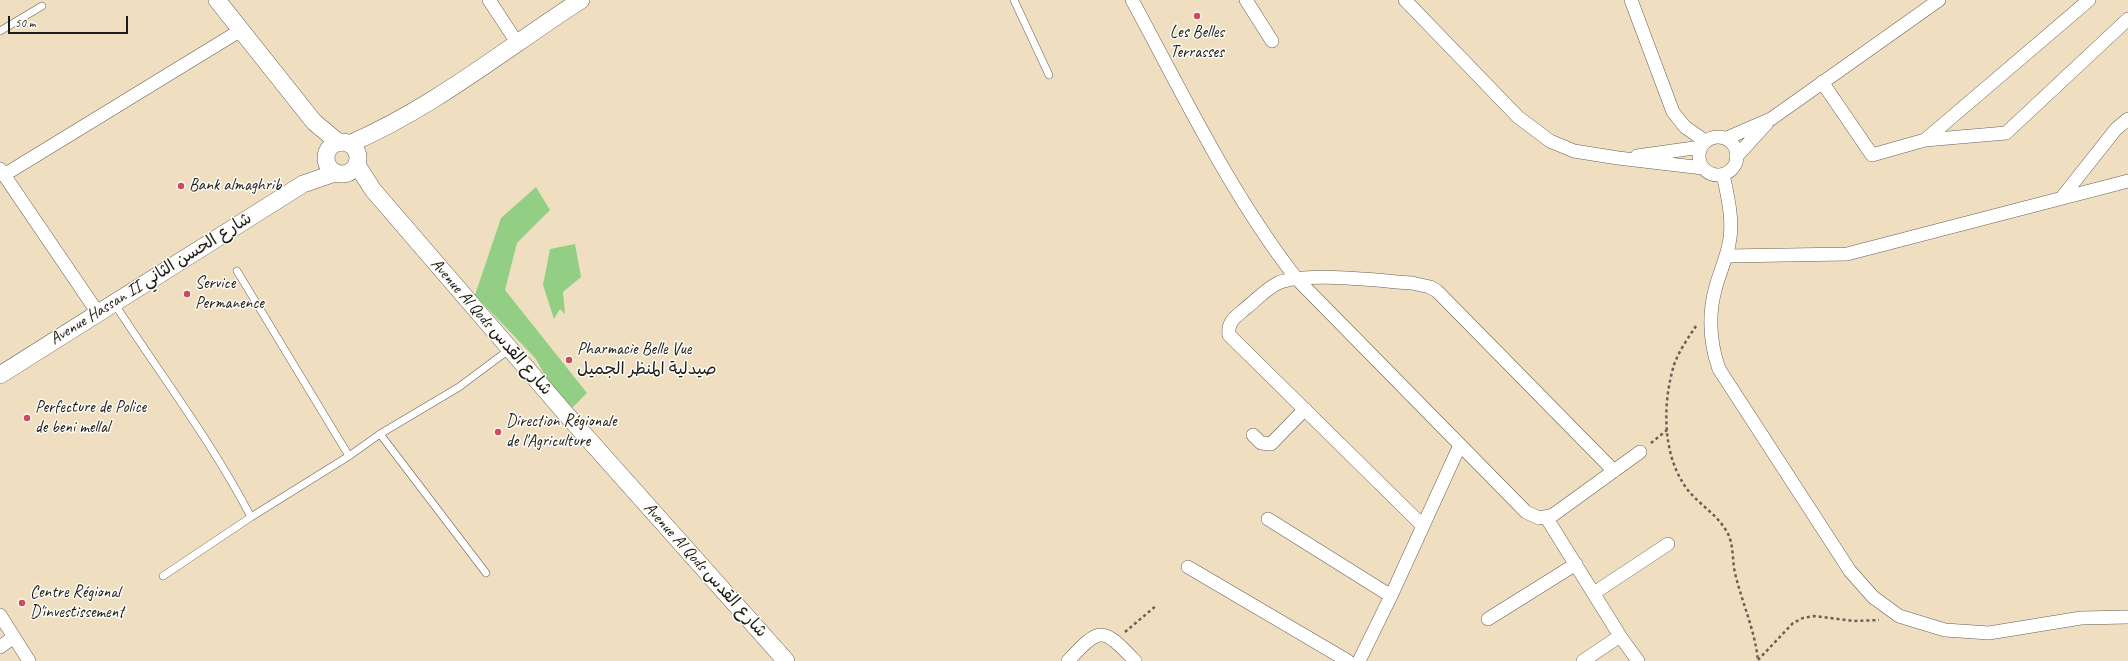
<!DOCTYPE html>
<meta charset="utf-8">
<style>
body{margin:0}
#map{position:relative;width:2128px;height:661px;overflow:hidden;background:#efdfc0;font-family:Caveat,sans-serif}
canvas{display:block}
.scale{position:absolute;left:8px;top:16px;width:120px;height:18px;box-sizing:border-box;border:2px solid #1c1c1c;border-top:0;padding-left:5px;font-size:12px;line-height:14px;white-space:nowrap;color:#1c1c1c;-webkit-text-stroke:3px #fdfcf7;paint-order:stroke}
</style>
<div id="map">
<canvas width="2128" height="661"></canvas>
<div class="scale">50 m</div>
</div>
<script>
const context = document.querySelector('canvas').getContext('2d');
context.lineJoin = 'round';
function fillPath(path, color) { context.fillStyle = color; context.fill(path, 'evenodd'); }
function stroke(path, color, width, dash) { context.strokeStyle = color; context.lineWidth = width; context.lineCap = dash ? 'butt' : 'round'; context.setLineDash(dash || []); context.stroke(path); }
function drawText(font, color, halo, rows, align = 'center') {
  context.font = font + ' Caveat,"Playpen Sans Arabic",sans-serif'; context.lineWidth = 3; context.setLineDash([]); context.textBaseline = 'middle'; context.strokeStyle = halo; context.fillStyle = color; for (const [text, x, y, turn = 0] of rows) {
    context.save(); context.translate(x, y); context.rotate((+turn || 0) * Math.PI / 180); context.textAlign = isNaN(turn) ? turn : align; if (halo) context.strokeText(text, 0, 0); context.fillText(text, 0, 0); context.restore();
  }
}
fillPath(new Path2D(`
 M536 187 550 210 517 243 505 290 587 393 566 414 536 359 475 295 501 218Z
 M575 244 581 277 563 292 565 314 560 309 554 319 543 285 550 249Z`), '#92cf84');
const service = new Path2D(`
 M1014 0 1049 75
 M0 31 42 6
 M237 271 349 456
 M114 303C160 374 212 442 251 517L349 456 380 434 459 387 510 349
 M380 434 486 573
 M163 576 251 517`);
const minor = new Path2D(`
 M489 0 518 44
 M1132 0C1183 94 1230 193 1296 278L1526 512 1539 518 1553 515 1640 452
 M1246 0 1272 41
 M1405 0 1518 117 1550 141 1574 151 1618 158 1703 168
 M1631 0 1673 112 1685 127 1705 141
 M1822 82 1872 155 1925 140 2089 0
 M1699 156a19 19 0 1 1 38 0a19 19 0 1 1-38 0Z
 M1727 138 1771 119 1939 0
 M1925 140 2006 133 2128 19
 M1637 156 1701 147
 M1736 157 1767 123
 M0 169 98 313
 M1723 174C1727 194 1733 217 1730 238 1728 256 1719 273 1715 290 1708 317 1710 343 1719 369L1850 571 1873 597 1899 616 1945 630 1989 633 2081 618 2128 617
 M4 175 241 30
 M2063 196 2116 129 2128 119
 M1727 256 1847 254 2128 181
 M1253 435 1261 443 1271 444 1305 409
 M1546 517 1620 636 1638 661
 M1268 519 1391 596
 M1423 526 1229 335C1227 321 1237 316 1246 308 1256 300 1266 289 1278 283 1305 271 1380 281 1412 283L1430 287 1437 291 1614 471
 M1188 567 1348 661
 M1594 593 1668 544
 M0 615 29 661
 M1488 619 1576 564
 M0 647 14 637
 M1068 661C1100 626 1103 627 1135 661
 M1359 661 1391 596 1460 445
 M1583 661 1620 636`);
const tertiary = new Path2D(`
 M217 0 314 122 339 143
 M326 158a16 16 0 1 1 32 0a16 16 0 1 1-32 0Z
 M349 144C433 108 505 49 581 0
 M357 165 373 190 566 414 786 661
 M0 375 303 184 335 173`);
stroke(service, '#666055', 8);
stroke(minor, '#666055', 14);
stroke(tertiary, '#666055', 18);
stroke(new Path2D(`
 M1696 326C1688 338 1679 351 1674 365 1663 401 1662 450 1683 483 1694 502 1716 512 1727 532 1734 544 1732 560 1735 573 1742 603 1755 630 1758 661
 M1651 443 1667 430
 M1125 632 1157 605
 M1758 660 1793 623 1803 618 1814 616 1854 621 1879 620`), '#666055', 2.5, [3, 3]);
stroke(service, '#fff', 7);
stroke(minor, '#fff', 13);
stroke(tertiary, '#fff', 17);
for (const [x, y, r, color] of [
 [1197,16,4,"#d1495b"],
 [181,186,4,"#d1495b"],
 [187,294,4,"#d1495b"],
 [569,360,4,"#d1495b"],
 [27,418,4,"#d1495b"],
 [498,432,4,"#d1495b"],
 [22,603,4,"#d1495b"]
]) { const dot = new Path2D(); dot.arc(x, y, r, 0, 2 * Math.PI); context.fillStyle = color; context.fill(dot); stroke(dot, '#fdfcf7', 1.5); }
drawText('17px', '#1c1c1c', '#fdfcf7', [
 ["Les Belles",1197,33,"center"],
 ["Terrasses",1197,53,"center"],
 ["Bank almaghrib",189,186],
 ["Service",195,284],
 ["Permanence",195,304],
 ["Pharmacie Belle Vue",577,350],
 ["صيدلية المنظر الجميل",577,370],
 ["Perfecture de Police",35,408],
 ["de beni mellal",35,428],
 ["Direction Régionale",506,422],
 ["de l'Agriculture",506,442],
 ["Centre Régional",30,593],
 ["D'investissement",30,613]
], 'left');
drawText('17px', '#1c1c1c', '#fdfcf7', [
 ["Avenue Hassan II شارع الحسن الثاني",151,279,-32],
 ["Avenue Al Qods شارع القدس",491,327,49],
 ["Avenue Al Qods شارع القدس",705,570,48]
]);
</script>
